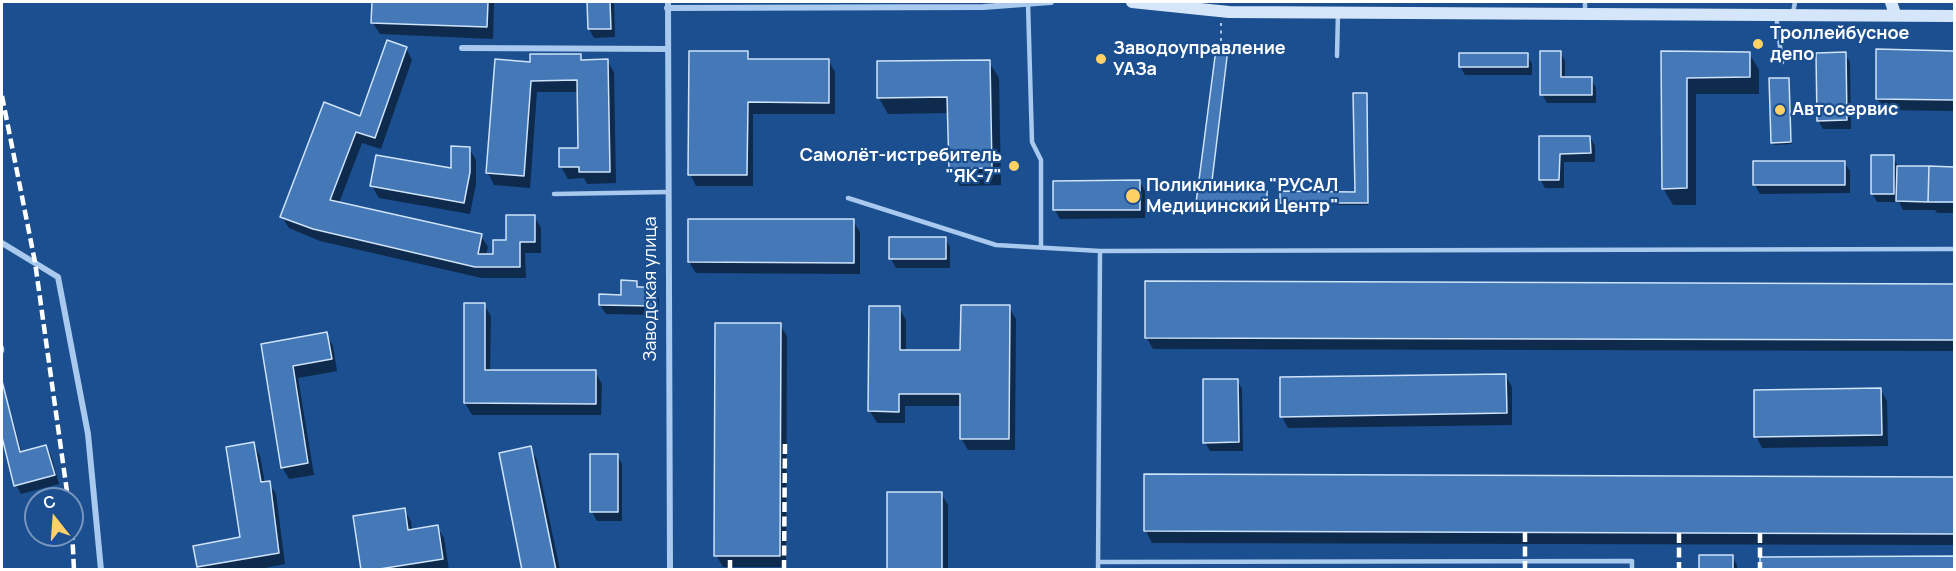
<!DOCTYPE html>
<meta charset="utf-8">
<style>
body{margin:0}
#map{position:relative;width:1956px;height:571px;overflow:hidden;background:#1b4f8f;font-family:Manrope,sans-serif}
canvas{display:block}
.frame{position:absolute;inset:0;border:3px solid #fff;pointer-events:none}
.north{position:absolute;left:24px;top:487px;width:60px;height:60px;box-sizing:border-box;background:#1b4f8f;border:2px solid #7695bc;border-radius:50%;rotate:343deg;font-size:16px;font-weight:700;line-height:24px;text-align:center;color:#fff}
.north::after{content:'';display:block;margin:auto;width:21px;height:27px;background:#ffd166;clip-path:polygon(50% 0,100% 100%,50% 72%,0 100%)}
</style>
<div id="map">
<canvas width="1956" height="571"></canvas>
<div class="frame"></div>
<div class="north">С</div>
</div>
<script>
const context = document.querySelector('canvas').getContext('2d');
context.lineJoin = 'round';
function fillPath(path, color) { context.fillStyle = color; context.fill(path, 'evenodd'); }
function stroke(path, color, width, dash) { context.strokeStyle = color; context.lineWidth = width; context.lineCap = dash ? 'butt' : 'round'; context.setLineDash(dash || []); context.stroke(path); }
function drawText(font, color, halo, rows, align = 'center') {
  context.font = font + ' Manrope,sans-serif'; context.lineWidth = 4.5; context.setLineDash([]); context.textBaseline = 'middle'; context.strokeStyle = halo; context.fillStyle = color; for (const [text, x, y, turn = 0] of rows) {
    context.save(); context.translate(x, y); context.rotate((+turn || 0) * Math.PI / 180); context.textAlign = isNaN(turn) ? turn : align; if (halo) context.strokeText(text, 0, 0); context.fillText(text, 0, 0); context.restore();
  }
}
fillPath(new Path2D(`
 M374 2H494L493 39 380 34 373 23Z
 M588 2H614L615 37 594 38 589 29Z
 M704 2H729V3H705Z
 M406 48 412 60 381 149 362 143 339 203 481 236 488 247 486 255H494L534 216 541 228V253H525L526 278H482L320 241 289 228 282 217 361 118Z
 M1227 51 1228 53 1211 191 1266 192 1267 205H1199L1198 203Z
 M1878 51 1954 52V111L1884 110 1877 98Z
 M1560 52 1565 61V79H1591L1596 88V103H1547L1542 94Z
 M747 53 751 60H828L835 72V114H753V186H696L690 174Z
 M1663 53H1749L1759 70V94H1696V205H1673L1663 188Z
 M1845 54 1850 62 1851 129H1823L1818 120Z
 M1527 55 1532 64V75H1465L1460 66Z
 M580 56 584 61H607L614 72 616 183 587 184 584 178 568 179 561 167 580 150 579 92H537L530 188 494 185 488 173 532 63Z
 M989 62 999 78 1001 185 960 186 950 169 949 113 888 114 879 98Z
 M1788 79 1792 144 1774 145 1772 142Z
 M1366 94 1368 205H1283L1281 203 1356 193Z
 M1590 137 1595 146V162H1564V188H1545L1540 179 1541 138Z
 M469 148 476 160V184L470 214 379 198 372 186 452 170Z
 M1893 157 1899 168H1954V200H1934V203H1954V213H1937L1935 210H1903L1899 202H1877L1872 193Z
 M1844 162 1850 171V193L1760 194 1755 185Z
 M1140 182 1145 191V218L1060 219 1055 210Z
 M853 221 860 232V274L696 273 689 262Z
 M945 239 950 247V268H896L891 259Z
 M636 282 640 289H654L659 298 658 315 606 314 600 305 622 296Z
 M1146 283 1954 285V351L1153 349 1146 337Z
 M484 305 491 316 490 372H595L602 384 601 415H472L465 403Z
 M1009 307 1016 319 1015 450H968L961 438 962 406H905V423H877L870 411V308H899L906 320V351H962Z
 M780 325 787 336 786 567H723L716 555Z
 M326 334 333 346 337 371 298 378 314 475 289 479 282 467 263 345Z
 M1505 375 1512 387V425L1288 428 1282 417Z
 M1237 380 1242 389 1243 451H1210L1205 442Z
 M2 381 22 453 46 446 51 455 59 484 21 494 16 485 2 430Z
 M1880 389 1887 401 1888 446 1762 448 1756 436Z
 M254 444 260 456 265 483H269L276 494 285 564 254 570H200L198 566 242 538Z
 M530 448 537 460 560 570H524Z
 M617 455 622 464V521H597L592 512Z
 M1146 475 1954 478V545L1152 543 1146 531Z
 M941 493 948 505V570H888Z
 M404 510 411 521 412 530 437 527 444 538 449 570H363Z
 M1732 556 1737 565V570H1700Z`), '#0007');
const building = new Path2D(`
 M372 2H488L487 27 371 23Z
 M587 2H610L611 29H588Z
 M387 40 407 47 375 138 356 132 330 200 482 234 478 254H493V240H506V215H535V242H520V267H475L313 229 280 217 324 102 360 116Z
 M1216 49H1228L1211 189 1267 191V203H1196Z
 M1876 49 1954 51V100L1876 99Z
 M689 51H748V59H829V103L748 102 747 175H688Z
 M1540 51H1561V77H1592V95H1540Z
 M1661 51 1750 52V77L1687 78V188L1662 189Z
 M1846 52 1847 120 1817 121 1816 53Z
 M1459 53H1528V67H1459Z
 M530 54H581V60L608 59 610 172H579V167H559V148H578L577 80 531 81 524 176 486 173 495 59 530 62Z
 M990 60 992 168 949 169 947 97 877 98V61Z
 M1769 78H1789L1791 142 1771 143Z
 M1353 93H1367L1368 203H1280V191L1355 192Z
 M1539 136H1590L1591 153 1560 154 1559 180H1539Z
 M451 146 470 147V172L464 203 370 186 376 155 451 168Z
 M1871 155H1894V194H1871Z
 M1753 161H1845V185H1753Z
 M1897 166H1929L1928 202 1896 201Z
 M1929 166 1954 167V202H1928Z
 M1140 180V210H1053V181Z
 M688 219H854V263L688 262Z
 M889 237H946V259H889Z
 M621 280 637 281V287H655L654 306 599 305V294L621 295Z
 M1145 281 1954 284V340L1145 338Z
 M464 303H485V370H596V404L464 403Z
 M961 305H1010L1009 439H960V394H899V412L868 411 869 306H900V350H960Z
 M715 323H781L780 556H714Z
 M327 332 332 359 293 366 308 463 281 468 261 344Z
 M1506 374 1507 413 1280 417V377Z
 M1203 379H1238L1239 442 1203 443Z
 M2 381 20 452 46 445 55 475 14 486 2 437Z
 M1881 388 1882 435 1754 437V390Z
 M254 442 261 482 270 481 279 553 197 567 193 546 240 537 226 447Z
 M531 446 556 570H522L499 453Z
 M590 454H618V512H590Z
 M1144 474 1954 477V534L1144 531Z
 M887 492H942V570H887Z
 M405 508 408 530 438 525 443 559 373 570H361L353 516Z
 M1699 555H1733V570H1699Z
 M1954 556V570H1760V557Z`);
fillPath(building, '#4478b7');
stroke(building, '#cfe3fa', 1.5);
stroke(new Path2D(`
 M1221 41V23`), '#a9c9ee', 2, [3, 4.5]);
stroke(new Path2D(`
 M1028 3 1032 142 1041 160V248
 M1585 12V2
 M1793 13 1795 2
 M1776 15 1782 62
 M1337 56 1338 13
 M554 194 668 192
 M848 198 996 245 1100 251 1098 570
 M1100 251 1954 249
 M2 348V351
 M1098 562 1632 561V570`), '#a9c9ee', 4.5);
stroke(new Path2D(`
 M668 2 670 570
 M667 8 983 7 1051 2
 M462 48 668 49
 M2 243 58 277 88 434 101 570`), '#a9c9ee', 6);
stroke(new Path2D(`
 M1132 2 1229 12 1954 16
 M1891 2 1895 14`), '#d6e6fa', 12);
stroke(new Path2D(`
 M2 96 35 262 68 499
 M72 530 74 570
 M1525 532V570
 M1679 533V570
 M1760 533V570
 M730 570V556
 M784 570 785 440`), '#fff', 4.5, [10, 4.5]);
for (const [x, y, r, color] of [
 [1758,44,6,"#ffd166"],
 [1101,59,6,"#ffd166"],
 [1780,110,6,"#ffd166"],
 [1014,166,6,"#ffd166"],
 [1133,196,8,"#ffd166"]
]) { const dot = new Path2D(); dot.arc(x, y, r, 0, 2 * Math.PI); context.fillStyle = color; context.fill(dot); stroke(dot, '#1b4f8f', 2); }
drawText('bold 18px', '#fff', '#1b4f8f', [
 ["Троллейбусное",1770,34],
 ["депо",1770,55],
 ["Заводоуправление",1113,49],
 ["УАЗа",1113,70],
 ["Автосервис",1792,110],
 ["Самолёт-истребитель",1002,156,"right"],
 ["\"ЯК-7\"",1002,177,"right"],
 ["Поликлиника \"РУСАЛ",1146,186],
 ["Медицинский Центр\"",1146,207]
], 'left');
drawText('18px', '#fff', '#1b4f8f', [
 ["Заводская улица",651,289,-90]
]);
</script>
